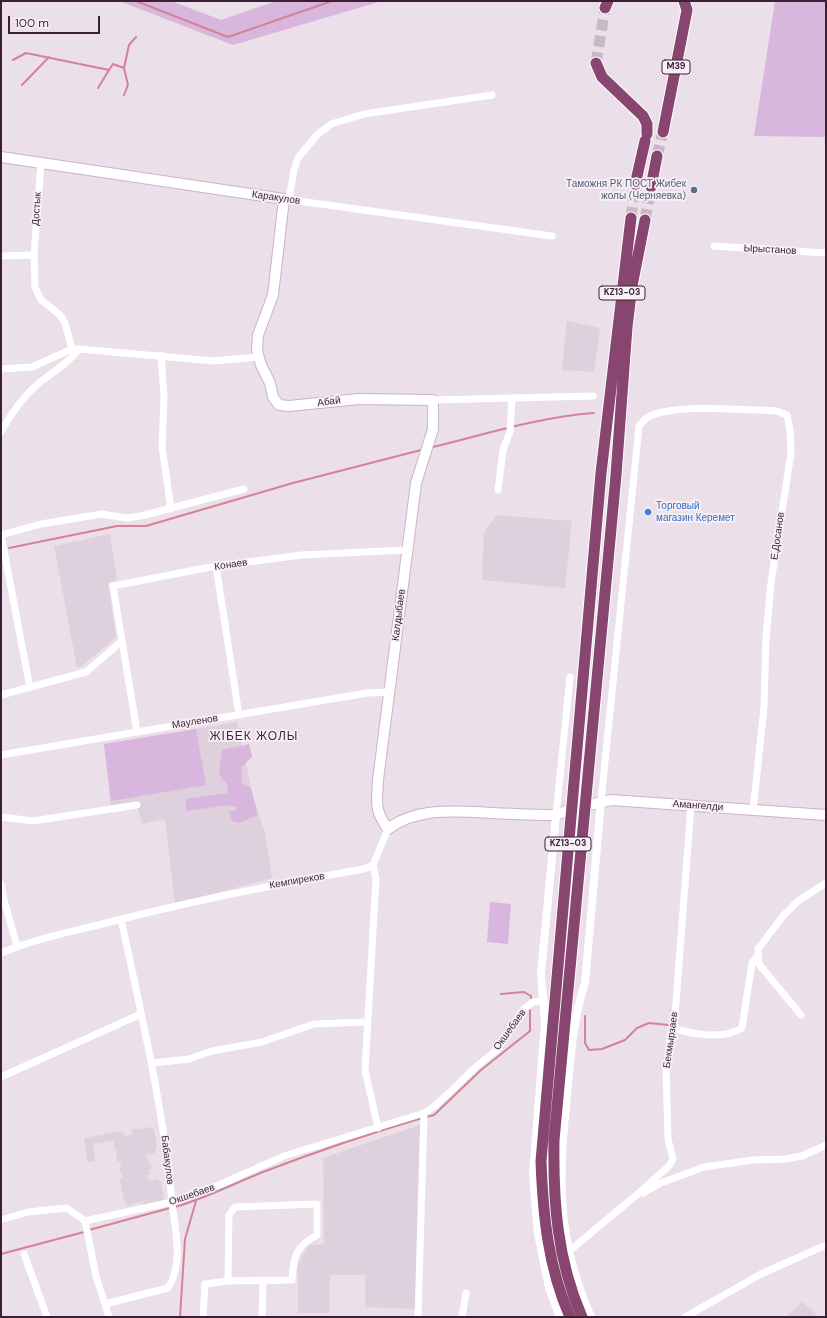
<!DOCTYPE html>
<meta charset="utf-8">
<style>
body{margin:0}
#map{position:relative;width:827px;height:1318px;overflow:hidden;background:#ebdfea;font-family:"DM Sans",sans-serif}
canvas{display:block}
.frame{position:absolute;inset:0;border:2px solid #3c1f33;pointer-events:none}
.scale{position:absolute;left:8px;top:16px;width:92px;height:18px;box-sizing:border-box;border:2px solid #3c1f33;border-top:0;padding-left:5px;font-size:12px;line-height:14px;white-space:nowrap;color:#3c1f33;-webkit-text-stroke:3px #f8f0f7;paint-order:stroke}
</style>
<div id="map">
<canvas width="827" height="1318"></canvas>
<div class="frame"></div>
<div class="scale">100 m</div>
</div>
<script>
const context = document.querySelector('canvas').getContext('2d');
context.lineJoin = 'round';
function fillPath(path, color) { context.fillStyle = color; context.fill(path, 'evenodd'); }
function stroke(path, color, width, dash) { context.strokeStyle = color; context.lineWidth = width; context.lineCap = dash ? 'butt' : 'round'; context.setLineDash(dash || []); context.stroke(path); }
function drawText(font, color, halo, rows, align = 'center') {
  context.font = font + ' "DM Sans",sans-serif'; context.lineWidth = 3.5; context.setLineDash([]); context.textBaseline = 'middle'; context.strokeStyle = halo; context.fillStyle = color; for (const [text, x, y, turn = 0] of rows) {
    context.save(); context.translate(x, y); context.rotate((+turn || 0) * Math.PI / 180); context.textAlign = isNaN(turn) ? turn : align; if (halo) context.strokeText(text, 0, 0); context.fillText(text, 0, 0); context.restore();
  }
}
fillPath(new Path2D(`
 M567 321 600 328 594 372 562 370Z
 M497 515 572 521 565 588 482 580 484 532Z
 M110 534 117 580 108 583 116 637 83 665 77 668 54 546Z
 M237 722 254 801 265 832 272 878 175 904 165 819 142 824 136 803 111 807 104 744Z
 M420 1125 417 1309 365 1307V1275H330L329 1313H298V1264L309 1245 324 1244 323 1158Z
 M151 1127V1129H154L157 1149 155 1150V1153L145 1155 152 1167 149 1170 150 1174 147 1175 148 1180 158 1179 159 1181H161L164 1200 145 1209 143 1201 127 1206 126 1201H124L120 1179 123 1178 120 1170 121 1164 119 1161H117L116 1152 118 1150H115L113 1141 93 1144 95 1161 87 1162 84 1138 123 1131 124 1136 132 1135 131 1130Z
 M802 1302 819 1317H786Z`), '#dfd0dd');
fillPath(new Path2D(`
 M119 1H171L221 20 276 1H382L233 45Z
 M775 1H826V137L754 136Z
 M196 729 206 785 111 801 104 744Z
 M249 744 252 757 241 767 242 783 251 788 258 815 239 823 232 821 229 811H234L238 808 229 805 186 811V799L227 793 228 786 219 774 222 750Z
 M490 902 511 904 508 944 487 942Z`), '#d9b6de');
stroke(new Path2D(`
 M136 1 228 37 332 1
 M13 60 26 53 109 70 113 64 124 68 129 45 136 37
 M22 85 49 57
 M98 88 109 70
 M124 95 128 85 124 68
 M433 447C486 434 539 417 594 413
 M9 548 117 526H146L293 483 421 450
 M501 994 524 992 531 996V998
 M585 1016V1043L589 1050 602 1049 625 1040 637 1028 649 1023 668 1025
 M426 1117 434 1115 481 1070 530 1031V1010
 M175 1207C206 1198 233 1184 263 1172 315 1152 368 1134 422 1118
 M89 1230 170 1208
 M1 1254 84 1232
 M180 1317 185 1239 196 1201`), '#d48397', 2);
stroke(new Path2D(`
 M596 63 605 8
 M657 156 663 132
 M631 218 635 185
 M645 220 651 187`), '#c8b9c5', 11, [11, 5.5]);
const secondary = new Path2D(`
 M1 157 284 199 273 295 258 335 257 351 261 365 270 383 273 397 279 405 289 406 359 399 433 400V429L416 483 378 780C377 803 374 810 388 829 417 807 456 811 491 813 513 814 535 815 556 815L571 809 611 800 826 815`);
const trunk = new Path2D(`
 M605 8 608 1
 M596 63 602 77 643 116 647 124V134
 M663 132 687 10 684 1
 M635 185 645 141
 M651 187 657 156
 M570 1317C548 1267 543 1215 541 1161L601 473 631 218
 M582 1317C557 1260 553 1201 554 1140L616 475 627 327 632 286 645 220`);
stroke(secondary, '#ccb2c6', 12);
stroke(trunk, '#fff', 13);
stroke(new Path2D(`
 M41 163 34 255 35 287 41 300 60 315 65 323 72 349
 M284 199 552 236
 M289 200 294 170 298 158 317 135 331 124 364 114 492 95
 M714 246 826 253
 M1 256 34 255
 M161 355 164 396 162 447 171 509
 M1 369 32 367 72 349H79L214 361 259 357
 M433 400 593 396
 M1 432C11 414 23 396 39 383 53 372 69 363 79 349
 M498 490 503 450 510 432 512 398
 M1 535 41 524 102 514 126 518 141 516 244 489
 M1 535 30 688
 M216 566 239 715
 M1 695 86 672 122 641
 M137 732 113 586 216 566 302 555 406 550
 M1 755 367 693 390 692
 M601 801 639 426C642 423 644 419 648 417 674 403 746 410 776 411L787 415 790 429 791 453 771 583 766 638 764 707 753 811
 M556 815 570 677
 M1 817 33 821 137 805
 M373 865 376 879 365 1070 378 1128
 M1 884 4 900 17 946
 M1 953C34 939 71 932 106 923 191 901 277 884 364 869L373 865 388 829
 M801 1015 759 964 758 949 783 916 798 901 826 883
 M674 1029C695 1034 722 1040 742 1028L752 963 757 956
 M153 1063 189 1059 212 1051 262 1042 314 1024 366 1022
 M1 1077 141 1014
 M643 1193 661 1183 704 1167 753 1160 785 1159 802 1156 826 1145
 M4 1219 28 1212 67 1208 85 1221 172 1202 210 1189 284 1156 424 1113 435 1106 477 1066 498 1049 523 1010 533 1002 544 1001
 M85 1221 96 1276 109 1317
 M569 1251 633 1198 669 1166 673 1159 668 1139 666 1069 671 1033 674 1029 691 806
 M24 1254 47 1317
 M105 1304 168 1288C184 1264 175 1230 172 1202 163 1106 141 1013 121 919
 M203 1317 205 1284 228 1281 292 1280C293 1257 296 1246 317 1235V1204L235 1207 229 1215 228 1281
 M262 1317 263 1280
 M418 1317 424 1113
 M462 1317 466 1293
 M685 1317 761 1274 826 1245`), '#fff', 7);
stroke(new Path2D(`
 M556 815 541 974 545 1023 533 1174 538 1234 549 1288 560 1317
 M591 1317C554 1233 559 1173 568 1085 571 1051 574 1015 585 983L601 801`), '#fff', 8);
stroke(secondary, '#fff', 10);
stroke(trunk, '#87456f', 11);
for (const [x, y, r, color] of [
 [694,190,4,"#5c6f8a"],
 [648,512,4,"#3f7fe0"]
]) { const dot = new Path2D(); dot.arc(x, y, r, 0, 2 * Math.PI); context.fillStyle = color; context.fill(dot); stroke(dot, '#f8f0f7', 1.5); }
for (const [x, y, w] of [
 [676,67,28],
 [622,293,46],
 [568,844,46]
]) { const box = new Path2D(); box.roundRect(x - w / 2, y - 7, w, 14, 3); context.fillStyle = '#f8f0f7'; context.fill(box); stroke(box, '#3c1f33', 1); }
drawText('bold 9px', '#3c1f33', null, [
 ["M39",676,67],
 ["KZ13-03",622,293],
 ["KZ13-03",568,844]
]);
drawText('10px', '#4e5e75', '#f8f0f7', [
 ["Таможня РК ПОСТ Жибек",686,184],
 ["жолы (Черняевка)",686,196]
], 'right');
drawText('10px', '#3c1f33', '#f8f0f7', [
 ["Каракулов",276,198,8],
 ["Достык",37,209,-86],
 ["Ырыстанов",770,250,3],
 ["Абай",329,402,-8],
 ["Е.Досанов",778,536,-82],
 ["Конаев",231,565,-8],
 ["Калдыбаев",399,615,-83],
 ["Мауленов",195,722,-9],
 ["Амангелди",698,806,4],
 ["Кемпиреков",297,881,-10],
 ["Окшебаев",510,1030,-54],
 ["Бекмырзаев",671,1040,-82],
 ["Бабакулов",167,1160,83],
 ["Окшебаев",192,1195,-19]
]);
drawText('10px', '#366cbe', '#f8f0f7', [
 ["Торговый",656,506],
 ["магазин Керемет",656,518]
], 'left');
context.letterSpacing = '1px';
drawText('12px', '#4f1a3d', '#f8f0f7', [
 ["ЖІБЕК ЖОЛЫ",254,737]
]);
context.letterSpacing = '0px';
</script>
